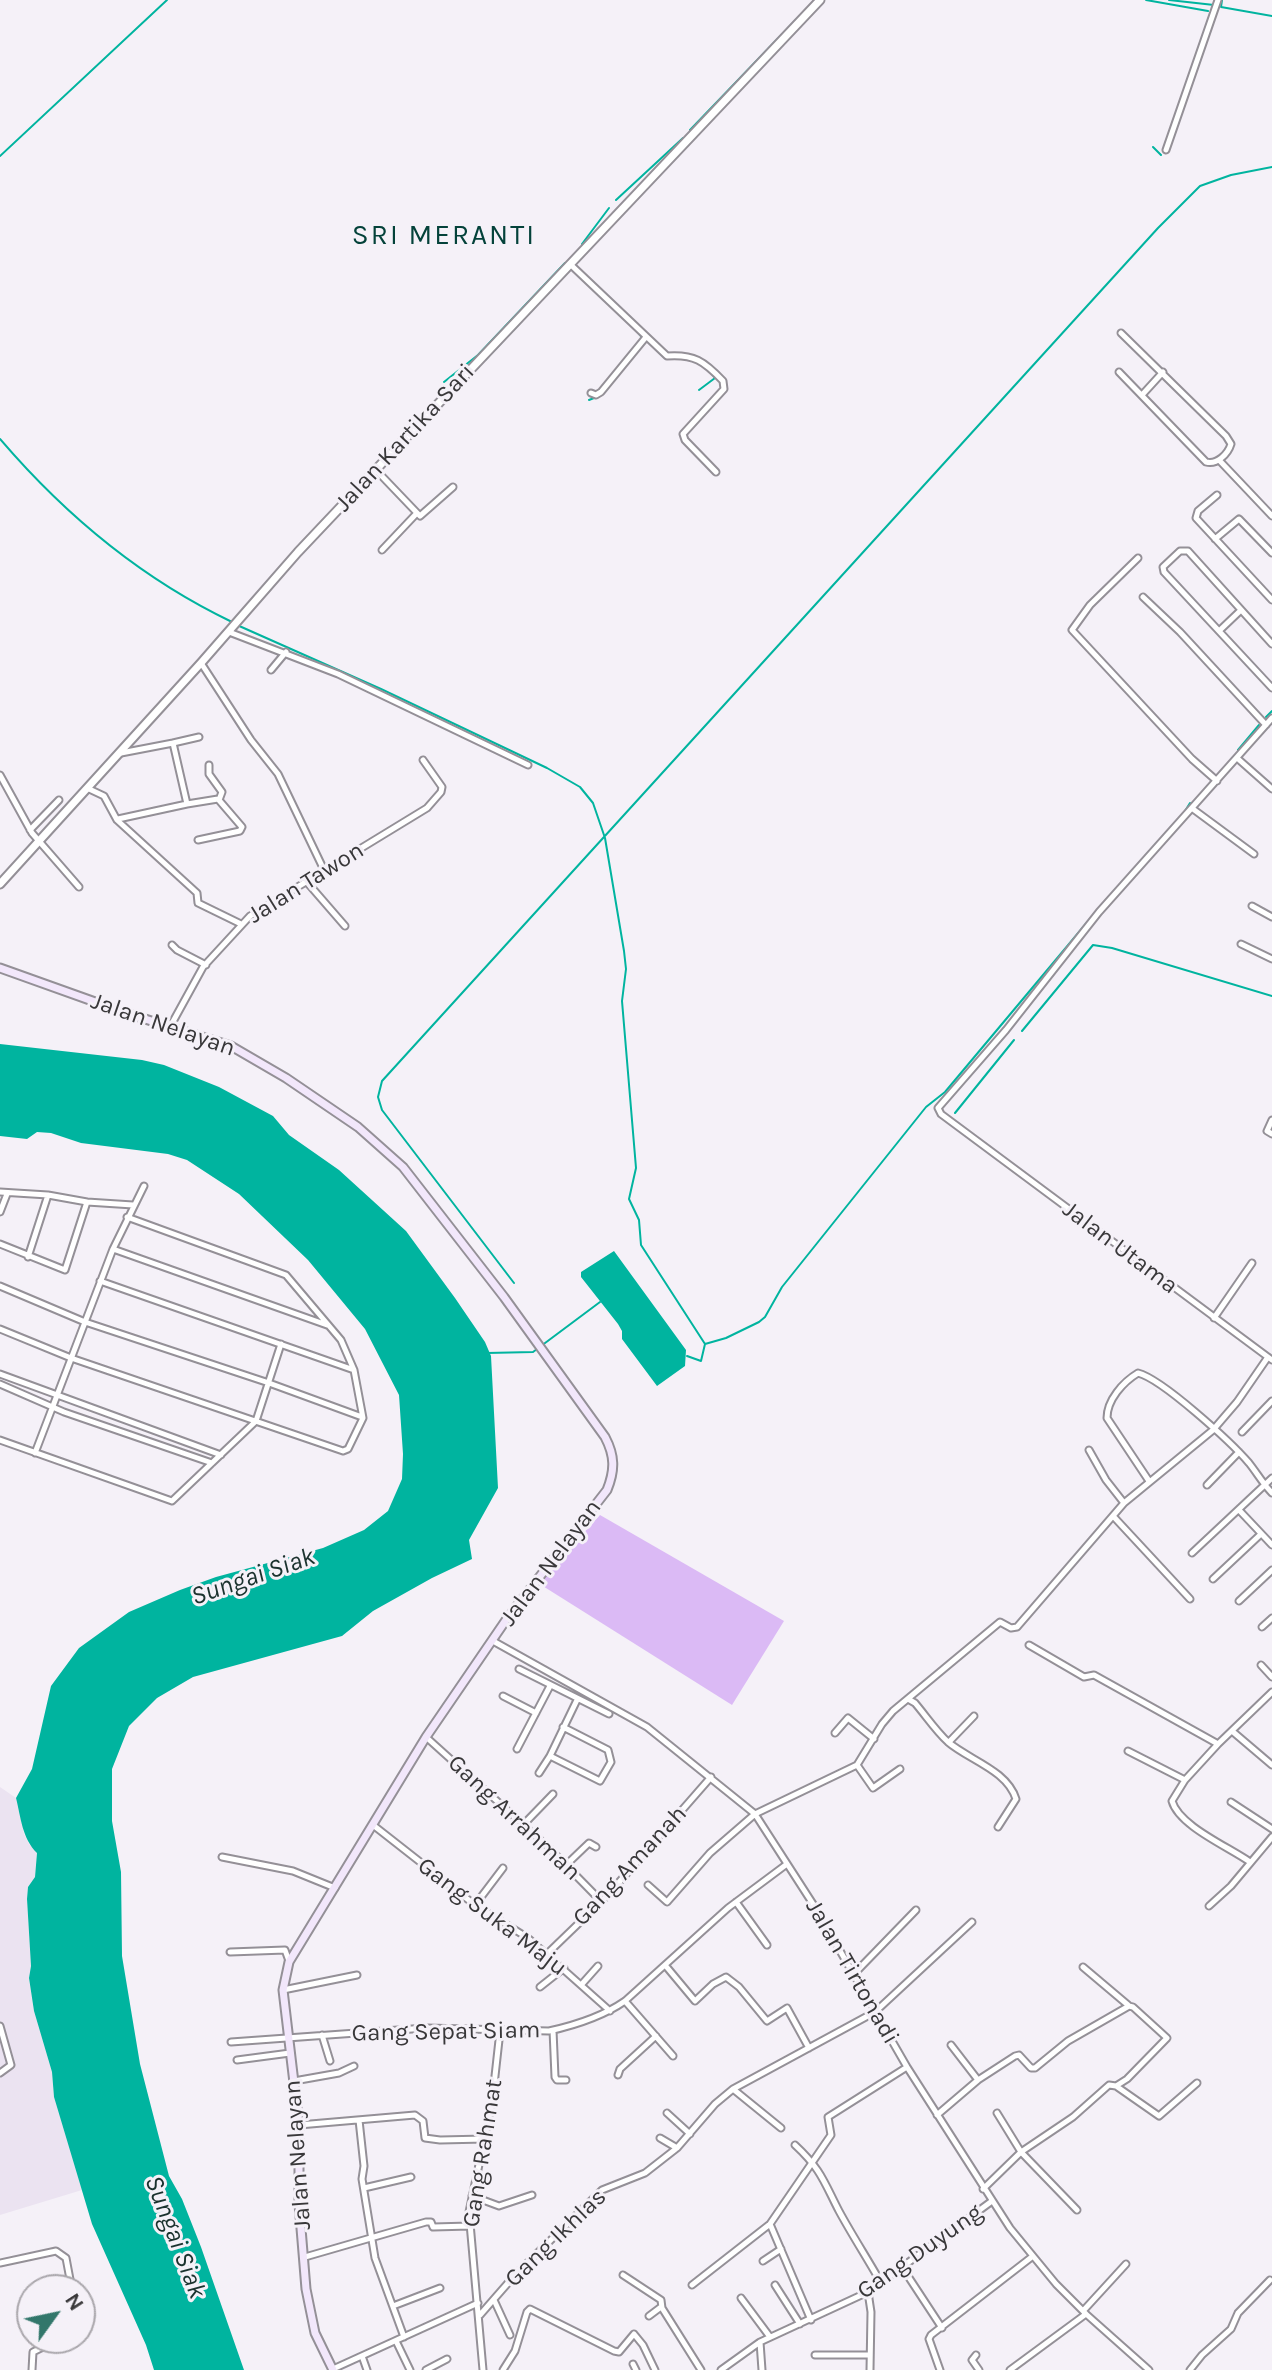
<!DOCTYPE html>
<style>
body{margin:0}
#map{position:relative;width:1272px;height:2370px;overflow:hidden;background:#f5f1f8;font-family:Karla,sans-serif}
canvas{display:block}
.north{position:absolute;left:16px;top:2274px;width:80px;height:80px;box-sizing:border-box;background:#f5f1f8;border:2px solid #aaa7ac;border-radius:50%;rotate:57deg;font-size:22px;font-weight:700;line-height:32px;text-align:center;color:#39383a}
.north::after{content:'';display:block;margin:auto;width:28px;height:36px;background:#32776b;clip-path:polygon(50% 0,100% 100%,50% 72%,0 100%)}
</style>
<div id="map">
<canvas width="1272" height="2370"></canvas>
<div class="north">N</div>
</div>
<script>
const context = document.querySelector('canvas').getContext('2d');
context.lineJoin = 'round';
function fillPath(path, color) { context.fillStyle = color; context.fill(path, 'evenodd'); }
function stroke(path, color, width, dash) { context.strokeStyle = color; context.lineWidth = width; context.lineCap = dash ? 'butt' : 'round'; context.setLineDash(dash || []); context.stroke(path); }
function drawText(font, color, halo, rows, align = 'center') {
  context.font = font + ' Karla,sans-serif'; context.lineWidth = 6; context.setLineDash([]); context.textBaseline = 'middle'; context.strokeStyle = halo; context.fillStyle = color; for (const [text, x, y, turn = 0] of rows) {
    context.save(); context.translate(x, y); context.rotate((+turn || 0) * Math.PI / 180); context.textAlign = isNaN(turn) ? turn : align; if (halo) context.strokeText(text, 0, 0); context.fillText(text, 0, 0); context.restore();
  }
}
fillPath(new Path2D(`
 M0 1787 16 1798 24 1834 29 1844 37 1852 35 1877 28 1887 27 1899 31 1966 29 1979 34 2011 52 2072 54 2097 82 2190 0 2215Z`), '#ebe3f1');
fillPath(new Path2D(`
 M600 1515 784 1621 732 1705 538 1583Z`), '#dbbaf5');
fillPath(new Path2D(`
 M0 1044 142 1060 164 1065 219 1087 273 1116 289 1135 339 1170 406 1231 455 1298 485 1342 491 1356 498 1488 469 1540 472 1559 432 1578 373 1611 342 1636 193 1677 157 1698 129 1726 112 1769V1821L121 1872 122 1956 140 2064 169 2176 182 2199 201 2247 244 2370H154L146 2345 92 2224 54 2097 52 2072 34 2011 29 1978 31 1966 27 1899 28 1887 35 1877 37 1853C22 1838 21 1818 16 1798L32 1769 51 1686 79 1648 129 1612 180 1590 216 1577 323 1548 364 1530 388 1511 402 1479 403 1454 399 1395 365 1329 308 1260 239 1194 187 1160 168 1154 81 1143 51 1133 37 1132 27 1139 0 1136Z
 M614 1251 686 1350 685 1366 657 1386 622 1339V1331L618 1324 581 1277V1272Z`), '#00b49f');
stroke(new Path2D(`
 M1146 0 1208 11
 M1169 0 1214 5
 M1222 0 1221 7 1272 16
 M690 130 815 0
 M1153 147 1161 155
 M0 156 167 0
 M616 200 683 138
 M582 244 609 208
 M627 321 642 337
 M635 355 646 340 666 359 670 358
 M485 360 566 274
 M444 382 478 355 565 263
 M699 390 715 378 711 373
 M589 400 599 396
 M0 439C65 515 142 579 232 622
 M237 625 381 689 547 768 580 787 593 803 605 838 624 951 626 969 622 1001 636 1168 629 1199 639 1220 641 1245 705 1344
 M1266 717 1272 711
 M1238 750 1259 725
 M1182 816 1190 803
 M1099 908 1172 826
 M1022 1031 1093 945 1112 948 1272 996
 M955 1113 1014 1040
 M514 1283 382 1110 378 1097 382 1081 1158 228 1200 186 1231 175 1272 167
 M487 1353 533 1352 600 1302
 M687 1356 701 1361 705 1344 726 1338 759 1322 765 1317 782 1287 926 1107 945 1092 1095 913`), '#00b49f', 2);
const minor = new Path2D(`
 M1166 150 1218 0
 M570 264 667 356C694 354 704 361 723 381L724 389 683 434 685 440 716 472
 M1119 372 1206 462C1217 465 1228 454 1231 444L1226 436 1121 333
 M591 393 596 395 601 392 646 337
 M1142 395 1163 372
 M1219 460 1272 516
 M376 470 420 516 453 487
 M1217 495 1198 511 1196 518 1272 600
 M1215 539 1239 519 1272 553
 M382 550 417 513
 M1138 558 1090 605 1072 630 1192 759 1217 781
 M1143 597 1180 632 1266 725
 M1219 631 1240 611
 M229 632 338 674 528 765
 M1272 644 1188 551H1180L1163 567 1164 572 1272 688
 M201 663 251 740 278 774 324 870
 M271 670 286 652
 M1272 718 1099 912 1006 1030 938 1108 941 1114 1272 1360
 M173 743 199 737
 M1237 758 1272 789
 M209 765V774L222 792 219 800
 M0 775 32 833 79 887
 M87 788 104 796 117 820 197 893 198 903 241 924
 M187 804 218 799 242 827 240 831 198 840
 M1193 809 1254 854
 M118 819 187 804 173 743 121 753
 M30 830 59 800
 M306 881 345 926
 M1252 906 1272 917
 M1241 944 1272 959
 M172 945 177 950 206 965
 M170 1027 203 967 250 916 427 808 441 792 442 787 423 760
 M1272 1120 1267 1131 1272 1134
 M0 1192 48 1195 87 1202 65 1270 0 1244
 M87 1202 133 1205
 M0 1212 7 1194
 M113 1249 327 1325
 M28 1257 48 1195
 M100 1281 354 1370
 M0 1286 85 1322 269 1383 362 1417
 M1214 1318 1252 1263
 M0 1329 71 1358 343 1451 348 1449 363 1418 354 1370 341 1340 286 1275 127 1217
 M0 1374 221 1455
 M0 1384 64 1412 212 1463
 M1242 1432 1272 1401
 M0 1440 172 1501 256 1421 281 1344
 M1089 1450 1106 1480 1124 1503
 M35 1453 113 1249 144 1186
 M1149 1481 1107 1418C1107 1400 1123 1382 1138 1373 1162 1379 1231 1442 1249 1463 1257 1473 1263 1484 1272 1493
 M1207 1485 1239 1452
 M1239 1510 1272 1545
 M1113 1516 1190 1599
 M1192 1553 1272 1478
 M1213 1579 1261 1534
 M1239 1601 1272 1570
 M1262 1627 1272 1618
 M493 1641 647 1727 755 1814 813 1904 907 2067 1010 2228 1056 2284 1086 2314 1149 2370
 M1029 1645 1084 1677 1094 1675 1218 1744 1272 1692
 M1261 1665 1272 1677
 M519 1669 609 1714
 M503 1696 536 1713
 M908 1699 915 1703C926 1716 936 1731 948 1742 969 1760 1007 1770 1016 1799L998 1827
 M563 1727 608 1750 611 1762 600 1781 550 1756 577 1700
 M1232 1731 1272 1765
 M835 1733 848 1718 874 1739
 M426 1737 548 1847 600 1900
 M949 1742 974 1716
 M1218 1744 1185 1780 1172 1801C1179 1826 1229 1847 1250 1862
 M517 1749 550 1686
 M1128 1751 1185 1780
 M857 1765 873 1788 900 1769
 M539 1773 550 1756
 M1231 1802 1272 1829
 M373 1825 475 1905 528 1938 610 2011
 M523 1825 553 1794
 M222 1857 293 1871 335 1888
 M566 1865 589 1843 596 1847
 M648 1885 667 1902 710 1853 755 1814 857 1765 882 1724 893 1711 1000 1622 1011 1628 1017 1627 1124 1503 1213 1430 1237 1402 1268 1357
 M736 1902 767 1945
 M475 1905 503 1868
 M1209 1906 1231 1886 1272 1837
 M230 1952 285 1950 289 1961
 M548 1953 607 1896 711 1777
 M665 1965 695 2001 713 1984 726 1977 739 1987 767 2021 787 2008 809 2048
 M1083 1967 1128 2005
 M853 1975 916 1910
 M582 1984 598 1966
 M540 1987 564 1968
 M283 1990 357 1975
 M625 2001 673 2056
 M0 2026 11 2065 0 2073
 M553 2030 555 2077 557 2080H566
 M322 2035 330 2061
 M231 2042 426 2028 549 2031C576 2025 602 2017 625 2001L728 1908 787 1864
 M951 2045 978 2080
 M237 2060 290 2053
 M618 2075 620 2069 656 2036
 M294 2081 339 2073 354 2066
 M733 2089 781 2128
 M667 2113 690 2134
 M997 2113 1021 2152 1077 2210
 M937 2115 978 2080 1015 2056 1019 2055 1031 2068H1035L1068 2041 1129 2006 1133 2007 1167 2038 1127 2079 1116 2086
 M359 2120 364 2166 362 2179 375 2258 404 2337
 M299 2125 415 2115 423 2121 425 2138 440 2140 485 2139
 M660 2138 677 2148
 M795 2145C821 2169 824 2182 839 2211 852 2235 867 2258 880 2281
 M364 2188 411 2177
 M983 2189 1021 2152 1073 2117 1109 2085 1116 2086 1159 2116 1197 2083
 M472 2196 499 2206 532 2195
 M770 2224 811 2320
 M305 2257 426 2222H431L433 2227 470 2226
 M763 2261 781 2249
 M0 2263 56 2251 66 2258 72 2290
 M902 2267 942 2328
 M623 2275 661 2300 662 2308 701 2370
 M692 2285 770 2224 831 2135 828 2117 907 2067
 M775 2285 800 2324
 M868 2292 871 2312 870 2370
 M741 2298 770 2337
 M494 2300 510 2335
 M393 2306 440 2288
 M1083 2311 1126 2264
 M480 2315 515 2275 602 2190 645 2173 677 2148 715 2104 733 2089 875 2012 972 1922
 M649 2316 661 2307
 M396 2341 410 2370
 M760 2342 762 2370
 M815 2355H870
 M976 2355 972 2360 979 2370
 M362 2356 367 2370
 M633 2364 636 2370
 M333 2369 478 2303
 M32 2370 33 2352 61 2338
 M426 2370 447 2359
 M483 2370 469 2212 492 2103 500 2031
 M503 2370 515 2351 527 2312 530 2309 614 2351 619 2352 634 2334 643 2345 655 2370
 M721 2370 760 2342 868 2292 992 2201
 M940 2370 929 2339 931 2335 1033 2256
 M1010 2370 1086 2314
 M1190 2370 1202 2355 1231 2329 1238 2313 1270 2280`);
const tertiary = new Path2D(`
 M0 884 201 663 298 552 820 0`);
const secondary = new Path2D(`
 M0 968 126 1013 231 1046 286 1078 358 1127 403 1167 504 1297 605 1437C615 1456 615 1470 607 1490L506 1620 426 1737 289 1962 283 1990 299 2125V2204L306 2289 315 2333 333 2370`);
stroke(minor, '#949097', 9);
stroke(tertiary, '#949097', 11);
stroke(secondary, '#949097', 11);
stroke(minor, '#fff', 5);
stroke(tertiary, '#fff', 7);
stroke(secondary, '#f2e7fb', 7);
drawText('24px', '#39383a', '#f5f1f8', [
 ["Jalan Kartika Sari",405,438,-47],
 ["Jalan Tawon",306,883,-32],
 ["Jalan Nelayan",163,1025,19],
 ["Jalan Utama",1120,1248,37],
 ["Jalan Nelayan",551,1563,-53],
 ["Gang Arrahman",514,1818,43],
 ["Gang Amanah",630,1866,-47],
 ["Gang Suka Maju",492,1917,37],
 ["Jalan Tirtonadi",852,1972,60],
 ["Gang Sepat Siam",446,2032,-1],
 ["Gang Rahmat",483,2153,-81],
 ["Jalan Nelayan",298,2155,-94],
 ["Gang Ikhlas",556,2238,-44],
 ["Gang Duyung",920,2252,-35]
]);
drawText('italic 26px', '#1b322e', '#f5f1f8', [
 ["Sungai Siak",253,1577,-19],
 ["Sungai Siak",175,2237,69]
]);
context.letterSpacing = '2px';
drawText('28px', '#04423a', '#f5f1f8', [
 ["SRI MERANTI",444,236]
]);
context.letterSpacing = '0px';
</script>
